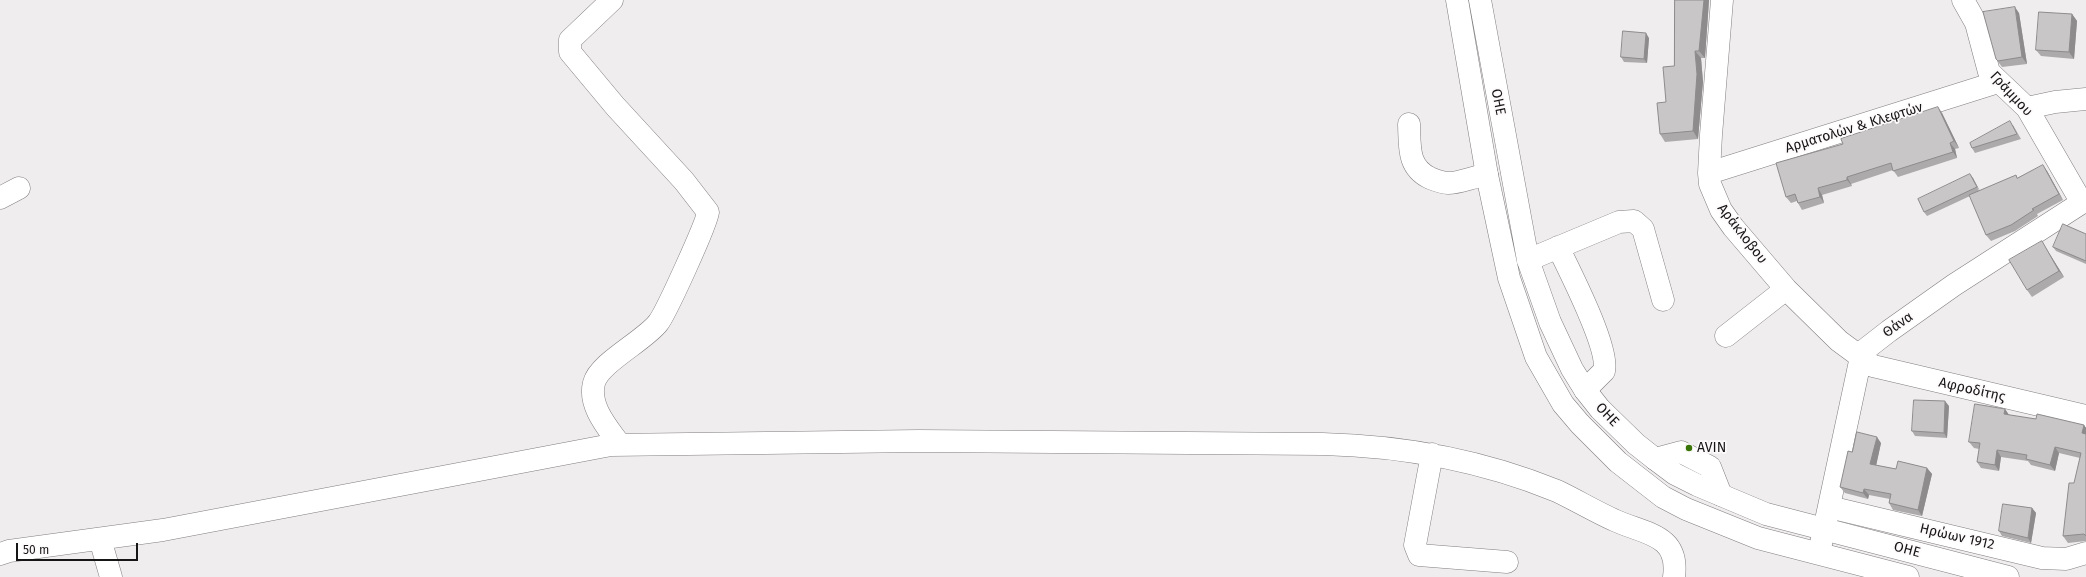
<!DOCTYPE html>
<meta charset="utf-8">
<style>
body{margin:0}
#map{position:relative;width:2086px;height:577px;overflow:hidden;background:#f0edee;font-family:"Fira Sans",sans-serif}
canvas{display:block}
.scale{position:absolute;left:16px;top:543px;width:122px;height:18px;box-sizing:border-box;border:2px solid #171616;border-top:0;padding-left:5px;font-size:12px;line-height:14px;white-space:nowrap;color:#171616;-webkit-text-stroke:3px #fdfafc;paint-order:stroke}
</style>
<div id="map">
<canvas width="2086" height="577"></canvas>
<div class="scale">50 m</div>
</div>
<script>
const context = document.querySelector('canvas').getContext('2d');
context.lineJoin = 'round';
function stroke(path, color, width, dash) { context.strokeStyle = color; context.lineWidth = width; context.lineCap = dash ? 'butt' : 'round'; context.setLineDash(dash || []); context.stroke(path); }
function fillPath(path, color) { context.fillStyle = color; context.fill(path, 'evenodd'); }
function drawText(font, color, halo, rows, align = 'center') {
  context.font = font + ' "Fira Sans",sans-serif'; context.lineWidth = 3.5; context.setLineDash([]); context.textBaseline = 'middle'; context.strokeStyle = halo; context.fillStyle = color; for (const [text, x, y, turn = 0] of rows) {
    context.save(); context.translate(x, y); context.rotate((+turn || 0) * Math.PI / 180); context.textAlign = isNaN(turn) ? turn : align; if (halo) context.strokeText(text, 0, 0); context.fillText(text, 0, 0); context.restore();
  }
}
const minor = new Path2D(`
 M612 0 570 40V52L615 106 684 181 708 212C707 223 666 313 658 323 644 341 599 363 594 383 588 406 608 428 620 445
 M1722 0 1711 135 1709 173 1710 184 1721 210 1733 227 1786 289 1839 341 1873 366 2086 416
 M1963 0 1976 23 1989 72 2027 108 2082 203
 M2027 108 2055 102 2086 99
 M1409 124C1410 146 1407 167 1430 178 1435 180 1442 183 1448 183 1461 183 1474 176 1487 175
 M1709 173 1998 82
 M0 198 19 188
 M1558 247C1569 270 1610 349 1604 371L1585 390
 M1528 260 1619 222 1634 221 1643 229 1663 300
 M1726 336 1786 289
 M1432 454 1415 545 1419 555 1507 562
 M1655 459 1681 452 1710 467 1721 495
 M1829 507 2042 558 2066 559 2086 553
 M100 539 111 577
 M1819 553 1862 352 1889 331 1954 285 2086 200
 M0 554 9 551 163 530 611 445 919 441 1323 444C1405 446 1481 460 1557 491 1576 500 1594 511 1614 520 1643 534 1680 533 1674 577`);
const major = new Path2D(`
 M1457 0 1487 175 1509 278 1536 357 1563 404 1580 424 1618 462 1663 497 1686 509 1758 538 1908 577
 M1480 0 1528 260 1550 322 1572 369 1585 390 1600 409 1636 444 1655 459 1675 474 1697 485 1766 514 2008 577`);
stroke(minor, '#817e7f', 23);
stroke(major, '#817e7f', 23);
stroke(minor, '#fff', 22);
stroke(major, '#fff', 22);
fillPath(new Path2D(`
 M1675 0H1709L1705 58H1701L1703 82 1698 139 1665 142 1660 134 1674 66Z
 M2019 13 2027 64 2002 67 1996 59Z
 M2072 14 2077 21 2074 59 2041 56 2036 50Z
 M1649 38 1647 63 1624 62 1621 57Z
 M1942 113 1959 148 1955 149 1957 158 1898 177 1893 170 1851 184 1852 186 1822 195 1824 203 1802 210 1798 203 1797 201 1791 203 1786 197 1843 144Z
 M2013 125 2021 139 1975 153 1972 148Z
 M2047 171 2063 200 2037 214 2038 216 2015 231 1991 241 1986 235 1970 196 1927 216 1924 212 1973 178 1979 191 2018 178Z
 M2086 234V264L2056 251 2053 247Z
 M2046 248 2064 277 2032 297 2027 290Z
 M1949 406 1947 438 1915 436 1912 431Z
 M2005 409 2009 415 2036 419 2084 425 2086 428V541L2068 543 2063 536 2080 458 2059 453 2055 471 2031 465 2028 461 2001 457 1999 471 1981 468 1977 462 1979 449 1974 448 1969 442Z
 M1881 443 1876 465 1896 469 1927 468 1932 474 1922 516 1893 510 1889 503 1890 499 1869 495 1868 499 1845 493 1840 487 1852 452Z
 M2032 508 2036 513 2031 543 2002 536 1999 531Z`), '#adaaab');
fillPath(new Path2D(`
 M1704 0H1709L1705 58 1699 51Z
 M2015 7 2019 13 2027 64 2022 57Z
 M2072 14 2077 21 2074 59 2069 52Z
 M1646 33 1649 38 1647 63 1644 59Z
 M1695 51 1701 58 1703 82 1698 139 1693 131Z
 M1938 107 1942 113 1959 148 1954 141Z
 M1950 143 1955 149 1957 158 1953 152Z
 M2043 165 2047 171 2063 200 2059 194Z
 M1970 174 1973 178 1980 191 1977 187Z
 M1847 177 1851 184 1852 186 1847 180Z
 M1818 188 1822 195 1824 203 1820 197Z
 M2042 241 2046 248 2064 277 2059 271Z
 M1945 401 1949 406 1947 438 1944 433Z
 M2005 409 2009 415 2004 414Z
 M2084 425 2086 428V438L2082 433Z
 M1877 437 1881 443 1875 471 1870 464Z
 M2055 447 2059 453 2055 471 2050 465Z
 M1997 450 2001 457 1999 471 1995 465Z
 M1927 468 1932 474 1922 516 1918 510Z
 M1864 489 1869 495 1868 499 1863 493Z
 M2032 508 2036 513 2031 543 2028 538Z`), '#8d8b8b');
const building = new Path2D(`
 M1675 0H1704L1699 51H1695L1697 74 1693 131 1660 134 1657 103 1666 102 1663 67 1674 66Z
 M2015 7 2022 57 1998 61 1996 59 1983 12Z
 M2039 12 2072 14 2069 52 2036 50Z
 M1623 31 1646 33 1644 59 1621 57Z
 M1938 107 1954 141 1950 143 1953 152 1893 171 1891 163 1847 177V180L1818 188 1820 197 1798 203 1795 194 1786 197 1776 163 1843 144 1841 139Z
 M2010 121 2017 134 1972 148 1970 143Z
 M2043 165 2059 194 2032 209 2034 210 2011 225 1986 235 1969 195 2016 175 2017 178Z
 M1970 174 1977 187 1924 212 1918 199Z
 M2063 224 2086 234V261L2053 247Z
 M2042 241 2059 271 2027 290 2009 260Z
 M1914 400 1945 401 1944 433 1912 431Z
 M1975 404 2005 409 2004 414 2036 419 2037 414 2084 425 2082 433 2086 434V536L2084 534 2063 536 2069 483H2074L2081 453 2055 447 2050 465 2026 459 2027 455 1997 450 1995 465 1977 462 1980 443 1969 442Z
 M1857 432 1877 437 1870 464 1896 469 1898 461 1927 468 1918 510 1889 503 1891 494 1864 489 1863 493 1840 487 1848 451 1852 452Z
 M2003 504 2032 508 2028 538 1999 531Z`);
fillPath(building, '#c9c6c7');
stroke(building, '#8d8b8b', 1);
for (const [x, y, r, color] of [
 [1689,448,4,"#397406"]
]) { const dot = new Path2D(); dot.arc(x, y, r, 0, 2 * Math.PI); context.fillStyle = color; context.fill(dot); stroke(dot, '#fdfafc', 1.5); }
drawText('14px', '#171616', '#fdfafc', [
 ["Γράμμου",2011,94,47],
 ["ΟΗΕ",1498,102,79],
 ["Αρματολών & Κλεφτών",1854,128,-17],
 ["Αράκλοβου",1742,234,52],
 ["Θάνα",1898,325,-35],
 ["Αφροδίτης",1972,390,13],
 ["ΟΗΕ",1607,415,46],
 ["Ηρώων 1912",1957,537,13],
 ["ΟΗΕ",1907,550,15]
]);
drawText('14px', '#171616', '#fdfafc', [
 ["AVIN",1697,448]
], 'left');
</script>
